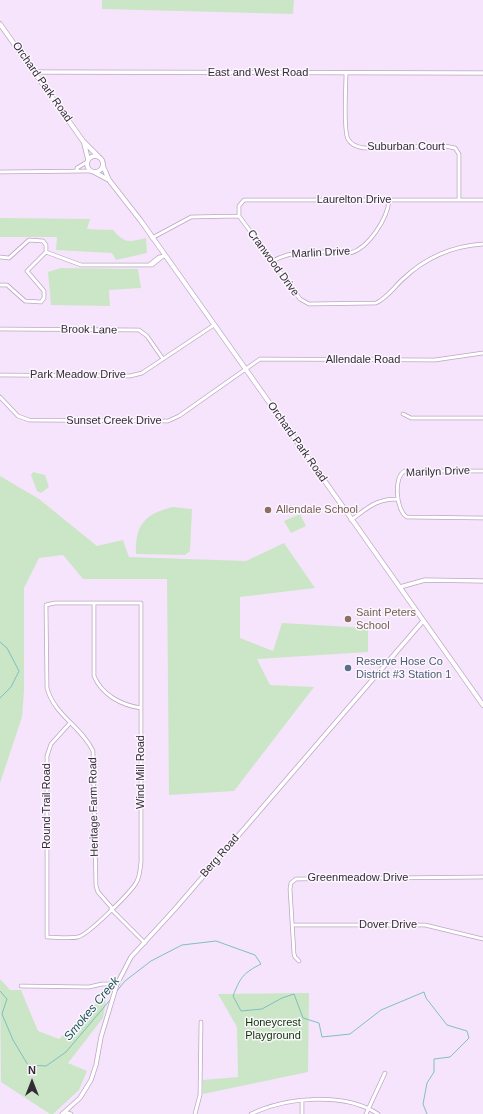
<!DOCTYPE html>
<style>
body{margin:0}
#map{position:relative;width:483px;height:1114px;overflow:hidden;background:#f6e4fc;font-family:Arial,sans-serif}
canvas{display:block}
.north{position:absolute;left:12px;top:1062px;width:40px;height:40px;-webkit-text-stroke:3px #fbf6fd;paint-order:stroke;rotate:0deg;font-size:11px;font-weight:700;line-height:16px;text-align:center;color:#342b36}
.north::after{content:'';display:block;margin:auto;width:14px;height:18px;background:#342b36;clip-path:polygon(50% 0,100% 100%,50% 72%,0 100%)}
</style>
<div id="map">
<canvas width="483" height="1114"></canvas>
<div class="north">N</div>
</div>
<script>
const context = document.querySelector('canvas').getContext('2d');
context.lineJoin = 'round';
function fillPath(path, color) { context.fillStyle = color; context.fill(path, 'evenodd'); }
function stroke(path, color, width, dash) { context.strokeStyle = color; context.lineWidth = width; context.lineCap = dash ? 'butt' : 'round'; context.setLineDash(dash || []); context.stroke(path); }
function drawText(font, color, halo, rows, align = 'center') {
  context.font = font + ' Arial,sans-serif'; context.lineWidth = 3; context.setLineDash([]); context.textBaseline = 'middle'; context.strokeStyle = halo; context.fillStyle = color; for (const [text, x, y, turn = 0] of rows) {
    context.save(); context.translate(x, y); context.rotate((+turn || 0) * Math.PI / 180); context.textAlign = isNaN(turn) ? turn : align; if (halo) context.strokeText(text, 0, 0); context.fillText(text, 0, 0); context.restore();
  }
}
fillPath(new Path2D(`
 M102 0H294L293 14 102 9Z
 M0 218 90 219 87 229 113 230C125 244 129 242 146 238L147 253 116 260 112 253 56 250 57 237H0Z
 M61 268 138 269 141 288 109 290 110 306 51 305 48 272Z
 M33 472 45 475 49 487 41 493 37 491 31 475Z
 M0 476 39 499 97 546 123 540 129 557 246 561 284 543 315 588 240 597V638L273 651 282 623 368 628V652L257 659 270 685 314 687 234 791 169 795 167 579H83L63 555 39 558 24 588V691L22 717 0 783Z
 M173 507 192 509 190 551 185 555 136 554C135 524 145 514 173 507Z
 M300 514 306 526 291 533 284 521Z
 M0 979 10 990H21L38 1031 59 1039 107 993 103 1018 68 1063 87 1071 79 1090 53 1114H50L1 1082Z
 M309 993 308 1072 203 1094V1080L238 1077 237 1027 218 994Z`), '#cbe6c6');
stroke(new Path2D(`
 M0 642 7 648 19 671 11 687 0 698
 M0 991 7 999 2 1014 13 1040 28 1065 46 1066 66 1052 110 1000
 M116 992 125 981 151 961 182 945 216 941 255 955 261 964C243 973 240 978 233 996L241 1011 262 1009 282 998 294 994 303 1018 319 1023 322 1037 350 1034 381 1010 424 992 426 998 447 1025 467 1031 469 1038 450 1057 434 1059V1072L427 1083 423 1104 427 1114`), '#7ebfc0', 1);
const minor = new Path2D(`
 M346 73C346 86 343 130 348 139 351 145 357 147 364 148L445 146 455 148 459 154V200
 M77 171V168L87 162
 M0 172 91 171
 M239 216 300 299 309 304 376 303C387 298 394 287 403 279 425 258 453 246 483 244
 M239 216V206L244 200H483
 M152 238 191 217 239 216
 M46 252 81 265H149
 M0 257 9 258 29 240 43 241 46 245V252L27 271 44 291V298L41 302 25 301 7 285H0
 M162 257 152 265H149L159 257 165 256
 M273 261C296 248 324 252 350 253 368 249 388 218 389 200
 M0 329 139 330 147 336 163 359
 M0 375 130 376 142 373 214 325
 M0 397 18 416 29 420 168 421 179 416 260 359 435 360 483 353
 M403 414 411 418H483
 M483 471H405C393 476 396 511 407 517L483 518
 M351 520C369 507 376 499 398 499
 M94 603V676C102 695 121 705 141 708
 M70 723 51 744 47 756V937C56 937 68 939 78 937 88 935 130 893 136 883 140 877 140 869 141 862V603H55L46 605 47 688C54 715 82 727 93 751L96 886 98 892 112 908
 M111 909 145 943
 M292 925H425L483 939
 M299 961 295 957 294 954 290 889 291 883 296 879 483 877
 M21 986 89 987 102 984H117
 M65 1112 71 1114
 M195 1114 200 1095 201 1022
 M251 1114C286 1097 344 1092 378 1114
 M302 1114V1100
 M366 1114 385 1073`);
const tertiary = new Path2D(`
 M33 72 483 73
 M400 587 425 580 483 581
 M62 1114 80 1098 91 1080 96 1065 101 1037 117 984 131 957 175 909 423 621`);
const secondary = new Path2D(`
 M0 24 83 141 98 156
 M84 143 88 159
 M87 164a8 8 0 1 1 16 0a8 8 0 1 1-16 0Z
 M103 166 109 180 141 221 483 705
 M94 172 109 180`);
stroke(minor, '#bca6c3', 4.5);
stroke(tertiary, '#bca6c3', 5);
stroke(secondary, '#bca6c3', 5.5);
stroke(minor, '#fff', 3);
stroke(tertiary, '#fff', 3.5);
stroke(secondary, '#fff', 4);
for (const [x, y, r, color] of [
 [268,510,4,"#8d6e63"],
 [348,619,4,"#8d6e63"],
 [348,668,4,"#5c6f8a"]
]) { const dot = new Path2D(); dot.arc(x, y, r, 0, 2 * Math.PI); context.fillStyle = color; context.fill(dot); stroke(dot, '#fbf6fd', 1.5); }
drawText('11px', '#342b36', '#fbf6fd', [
 ["East and West Road",258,73],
 ["Orchard Park Road",42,82,55],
 ["Suburban Court",406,147],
 ["Laurelton Drive",354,200],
 ["Marlin Drive",321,253,-3],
 ["Cranwood Drive",273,263,54],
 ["Brook Lane",89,330,1],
 ["Allendale Road",363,360],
 ["Park Meadow Drive",78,375],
 ["Sunset Creek Drive",114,421],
 ["Orchard Park Road",297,442,55],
 ["Marilyn Drive",438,472,-2],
 ["Wind Mill Road",141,772,-90],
 ["Round Trail Road",47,806,-90],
 ["Heritage Farm Road",94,807,-91],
 ["Berg Road",220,856,-49],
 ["Greenmeadow Drive",358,878],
 ["Dover Drive",388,925]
]);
drawText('11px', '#785e54', '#fbf6fd', [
 ["Allendale School",276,510],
 ["Saint Peters",356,613],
 ["School",356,626]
], 'left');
drawText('11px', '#4e5e75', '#fbf6fd', [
 ["Reserve Hose Co",356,662],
 ["District #3 Station 1",356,675]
], 'left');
drawText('11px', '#093700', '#fbf6fd', [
 ["Honeycrest",273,1023],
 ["Playground",273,1036]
]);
drawText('italic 12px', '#1b5355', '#fbf6fd', [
 ["Smokes Creek",92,1009,-50]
]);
</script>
